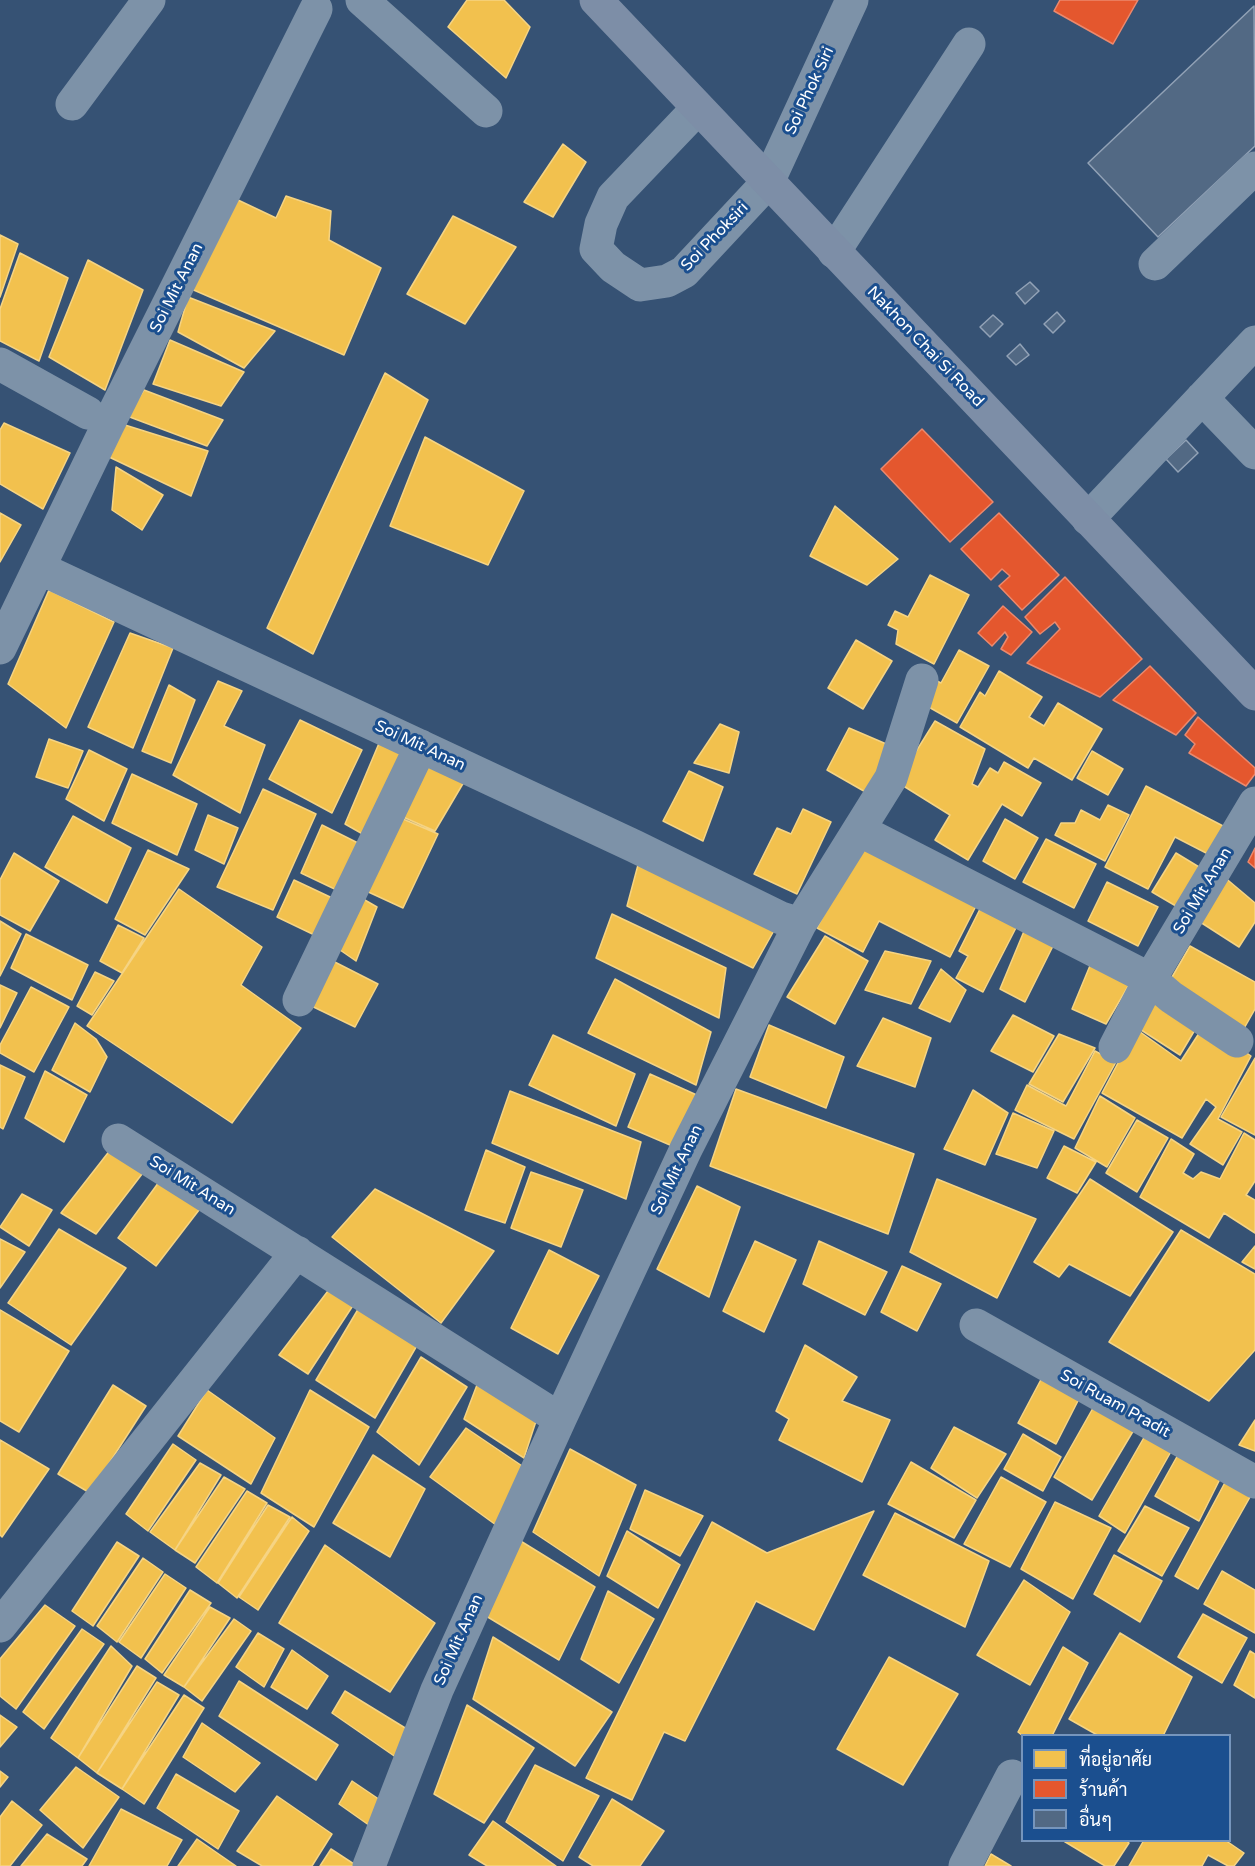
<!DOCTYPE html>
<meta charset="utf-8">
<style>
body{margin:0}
#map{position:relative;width:1255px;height:1866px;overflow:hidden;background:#365274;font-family:"Varela Round",Sarabun,sans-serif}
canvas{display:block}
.legend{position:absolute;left:1021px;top:1734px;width:210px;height:108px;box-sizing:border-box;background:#1b4f8f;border:2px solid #7695bc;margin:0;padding:8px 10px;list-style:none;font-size:18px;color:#fff}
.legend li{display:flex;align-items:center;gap:12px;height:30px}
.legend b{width:30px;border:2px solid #7695bc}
</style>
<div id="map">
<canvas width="1255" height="1866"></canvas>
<ul class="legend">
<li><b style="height:16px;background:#f2c14e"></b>ที่อยู่อาศัย</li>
<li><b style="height:16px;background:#e4572e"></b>ร้านค้า</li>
<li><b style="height:16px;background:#526984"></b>อื่นๆ</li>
</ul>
</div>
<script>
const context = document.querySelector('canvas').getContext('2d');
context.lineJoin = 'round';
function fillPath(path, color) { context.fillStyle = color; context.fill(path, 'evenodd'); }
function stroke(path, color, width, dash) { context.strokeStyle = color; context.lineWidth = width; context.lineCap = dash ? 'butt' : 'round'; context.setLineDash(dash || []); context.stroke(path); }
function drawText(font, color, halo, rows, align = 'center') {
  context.font = font + ' "Varela Round",sans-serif'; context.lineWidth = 6; context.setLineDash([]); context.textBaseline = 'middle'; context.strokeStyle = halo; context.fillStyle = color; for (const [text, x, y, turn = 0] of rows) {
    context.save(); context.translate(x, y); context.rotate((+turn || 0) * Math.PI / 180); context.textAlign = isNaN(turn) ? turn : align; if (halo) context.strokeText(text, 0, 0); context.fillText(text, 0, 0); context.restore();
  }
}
const homes = new Path2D(`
 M467 0H504L530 27 506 78 448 27Z
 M563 144 586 162 553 217 524 202Z
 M286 196 331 211 329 240 381 268 344 355 189 288 238 200 276 218Z
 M453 216 516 247 465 324 407 294Z
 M0 235 18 244 0 297Z
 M20 253 68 278 39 361 0 341V309Z
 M88 260 143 290 105 390 49 357Z
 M188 297 275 331 244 368 178 332Z
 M170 340 244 372 221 406 153 384Z
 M385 373 428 400 313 654 267 628Z
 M144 390 223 420 207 446 127 416Z
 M4 423 70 453 43 509 0 484V430Z
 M125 425 208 451 191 496 109 457Z
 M425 437 524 491 488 565 390 526Z
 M116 467 163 495 142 530 112 510Z
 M835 506 898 559 867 585 810 556Z
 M0 513 21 525 0 562Z
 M930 575 969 595 934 664 896 644 898 630 888 625 895 611 908 617Z
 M49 590 114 622 66 728 8 684Z
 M130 633 173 648 133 748 88 727Z
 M856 640 892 661 863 709 828 688Z
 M959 650 989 666 957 723 918 701 931 678 941 683Z
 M999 671 1042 697 1029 717 1044 726 1058 703 1102 729 1072 780 1034 758 1028 768 960 727 980 692 985 696Z
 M218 681 242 691 224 726 265 745 240 813 173 775Z
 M169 685 195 700 171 763 142 751Z
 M300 720 362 750 332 813 269 779Z
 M935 721 985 749 972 784 978 787 990 768 998 773 1004 762 1041 783 1022 816 1002 804 968 860 935 840 950 815 897 782Z
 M720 724 739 732 729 773 694 763Z
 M849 728 891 746 869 794 827 770Z
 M385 729 421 746 375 841 345 824Z
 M49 739 83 751 68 788 36 777Z
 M89 750 127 769 104 821 66 799Z
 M1092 751 1123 769 1108 795 1077 778Z
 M433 752 471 770 435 831 403 817Z
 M689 771 723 787 703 841 663 821Z
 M132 774 197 804 177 855 112 823Z
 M1146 786 1225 827 1210 855 1175 837 1148 889 1105 867Z
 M263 789 316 814 273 910 217 887Z
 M1108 805 1129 815 1105 861 1055 835 1061 823H1075L1081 810 1100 820Z
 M803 809 831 822 797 894 754 874 777 828 791 834Z
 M208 815 238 828 224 864 195 850Z
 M73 816 131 848 107 903 45 867Z
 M396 816 438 834 403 908 364 890Z
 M1005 819 1038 838 1015 879 983 861Z
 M322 825 364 846 343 893 301 873Z
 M1046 839 1096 864 1074 908 1023 882Z
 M861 844 977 904 950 957 879 921 863 952 817 928Z
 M148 850 189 869 145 935 115 919Z
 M642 850 781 918 753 968 627 906Z
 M14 853 59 881 30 931 0 915V880Z
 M1176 853 1204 870 1181 909 1152 892Z
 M1223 876 1255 903V922L1239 947 1197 920Z
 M294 880 345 904 327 941 277 917Z
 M1107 882 1158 907 1138 946 1088 921Z
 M179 889 262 947 241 985 301 1028 232 1123 87 1026Z
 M351 892 377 907 356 961 327 941Z
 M984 901 1020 920 983 992 956 978 968 956 959 951Z
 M612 914 726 968 719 1018 596 958Z
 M0 921 21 934 0 976Z
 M1027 924 1057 938 1025 1002 1000 989Z
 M118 925 144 938 122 973 100 961Z
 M26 934 88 965 72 1000 11 968Z
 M825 936 868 961 835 1024 787 997Z
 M1190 946 1255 982V1009L1242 1032 1165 989Z
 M885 951 931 961 911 1004 865 990Z
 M321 955 378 984 355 1027 299 1000Z
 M1094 956 1133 978 1106 1024 1072 1009Z
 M941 969 966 990 950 1022 919 1008Z
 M95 972 114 981 92 1015 77 1006Z
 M615 979 711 1032 696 1085 588 1033Z
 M0 985 17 993 0 1028Z
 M31 987 69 1007 34 1072 0 1053V1045Z
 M1160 994 1199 1023 1180 1055 1138 1028Z
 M1013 1015 1054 1036 1033 1072 991 1051Z
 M883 1018 931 1038 915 1087 857 1066Z
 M75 1023 96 1039 107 1057 90 1092 52 1070Z
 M1205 1024 1251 1056 1218 1119 1242 1132 1223 1165 1190 1144 1216 1107 1206 1099 1182 1138 1102 1093 1136 1029 1181 1061Z
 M769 1025 844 1057 826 1108 750 1077Z
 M1059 1034 1095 1048 1063 1102 1029 1084Z
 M553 1035 635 1074 616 1126 529 1085Z
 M1095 1051 1116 1062 1074 1139 1015 1110 1027 1085 1066 1106Z
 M1255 1058V1135L1221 1117Z
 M0 1065 25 1077 3 1129 0 1127Z
 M45 1071 87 1095 64 1142 25 1118Z
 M650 1074 699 1096 677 1148 628 1127Z
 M736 1089 914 1154 888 1234 710 1166Z
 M973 1090 1008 1113 985 1165 944 1149Z
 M510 1091 641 1142 626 1199 492 1143Z
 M1100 1096 1135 1118 1107 1167 1075 1148Z
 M1013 1113 1054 1131 1037 1168 996 1154Z
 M1137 1120 1168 1138 1137 1192 1106 1173Z
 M1244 1133 1255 1140V1181L1246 1195 1255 1200V1233L1224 1213 1209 1238 1140 1197 1171 1139 1194 1154 1183 1173 1193 1179 1201 1172 1220 1179Z
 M118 1140 152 1161 96 1234 61 1213Z
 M1064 1146 1096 1162 1077 1193 1047 1178Z
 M486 1150 525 1167 505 1223 465 1210Z
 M167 1171 209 1197 156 1266 118 1238Z
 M531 1172 583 1190 561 1247 511 1228Z
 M937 1179 1036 1219 997 1298 910 1252Z
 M1090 1179 1173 1232 1130 1296 1069 1264 1059 1277 1034 1262Z
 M697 1186 740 1207 709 1297 657 1269Z
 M375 1189 494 1251 441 1323 332 1237Z
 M22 1194 52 1210 29 1246 0 1227Z
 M59 1229 126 1268 71 1345 8 1303Z
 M1181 1230 1255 1274V1350L1209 1401 1109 1342Z
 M0 1239 25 1252 0 1288Z
 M755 1241 796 1260 764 1332 723 1311Z
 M819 1241 887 1272 865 1315 803 1284Z
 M1255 1246V1269L1242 1262Z
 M549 1250 599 1276 558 1354 511 1328Z
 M902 1266 941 1284 917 1331 881 1312Z
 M331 1287 354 1304 308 1374 279 1355Z
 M360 1306 419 1342 375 1418 316 1380Z
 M0 1310 69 1351 19 1432 0 1421Z
 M805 1345 857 1377 842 1401 890 1420 862 1482 779 1440 789 1419 776 1411Z
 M421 1357 467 1387 419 1465 377 1432Z
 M1045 1372 1083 1391 1056 1444 1018 1423Z
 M480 1377 539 1412 524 1458 464 1419Z
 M113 1385 146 1406 90 1493 58 1474Z
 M207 1390 275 1438 251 1484 178 1436Z
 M310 1390 369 1427 314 1527 261 1493Z
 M1097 1401 1138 1423 1092 1500 1054 1477Z
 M1255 1420V1451L1239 1445Z
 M954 1427 1006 1454 977 1498 931 1468Z
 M466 1428 534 1474 507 1533 430 1477Z
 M1023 1434 1061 1457 1043 1491 1004 1469Z
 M1146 1434 1173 1448 1125 1533 1099 1516Z
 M0 1440 49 1469 2 1537 0 1535Z
 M173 1444 196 1460 148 1531 126 1514Z
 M570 1449 636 1485 599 1576 533 1532Z
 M1179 1453 1224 1471 1199 1521 1155 1496Z
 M373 1455 425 1489 390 1557 333 1523Z
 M911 1462 976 1500 954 1538 888 1504Z
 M200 1463 221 1475 175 1550 150 1532Z
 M1229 1475 1254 1490 1198 1589 1175 1576Z
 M224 1477 245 1489 195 1563 175 1550Z
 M1001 1477 1046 1502 1010 1567 964 1544Z
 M645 1490 703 1516 680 1556 630 1529Z
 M247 1491 267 1503 217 1583 196 1567Z
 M1055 1502 1111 1528 1073 1599 1021 1569Z
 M268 1505 290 1517 237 1598 218 1583Z
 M1145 1506 1189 1528 1162 1576 1118 1551Z
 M874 1511 814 1630 756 1601 685 1741 664 1732 632 1800 586 1778 712 1522 767 1553Z
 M895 1513 989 1561 965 1627 863 1575Z
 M292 1517 309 1531 258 1610 239 1597Z
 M627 1531 680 1565 658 1608 607 1576Z
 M519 1540 595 1587 559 1660 486 1616Z
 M117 1542 139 1556 93 1626 72 1611Z
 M325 1545 435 1623 390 1692 279 1623Z
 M1114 1555 1162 1581 1140 1622 1094 1594Z
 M143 1558 163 1572 117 1642 97 1626Z
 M1222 1571 1255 1590V1633L1204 1604Z
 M165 1574 186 1588 141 1658 119 1642Z
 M1024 1580 1070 1612 1030 1685 977 1655Z
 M190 1590 211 1603 162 1673 145 1659Z
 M608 1591 654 1619 619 1683 581 1659Z
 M45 1605 75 1626 16 1709 0 1696V1659Z
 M210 1607 230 1618 184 1687 164 1675Z
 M1203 1614 1247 1638 1222 1683 1178 1657Z
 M234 1619 251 1631 202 1701 184 1687Z
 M82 1629 104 1644 44 1729 23 1712Z
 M258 1633 284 1649 264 1687 236 1667Z
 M1120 1633 1192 1677 1163 1736H1099L1069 1719Z
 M493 1637 612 1712 575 1766 473 1699Z
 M111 1646 132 1666 78 1758 51 1738Z
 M1063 1647 1088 1663 1052 1736H1023L1018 1732Z
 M292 1650 328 1676 307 1709 271 1687Z
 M1250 1651 1255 1654V1698L1234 1685Z
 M889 1657 958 1694 903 1785 837 1749Z
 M137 1666 156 1678 97 1773 78 1758Z
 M239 1681 338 1745 316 1780 219 1716Z
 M157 1682 179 1695 122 1789 97 1773Z
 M345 1691 415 1734 400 1760 332 1713Z
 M184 1695 204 1708 144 1804 122 1789Z
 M467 1705 534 1748 484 1823 434 1794Z
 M0 1715 17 1727 0 1747Z
 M202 1723 260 1763 235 1792 183 1757Z
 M535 1765 599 1796 563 1861 506 1822Z
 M76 1767 119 1797 83 1848 40 1810Z
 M0 1771 8 1777 0 1787Z
 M176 1774 239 1811 218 1849 157 1808Z
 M352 1781 386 1804 373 1828 339 1804Z
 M277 1796 332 1834 312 1866H262L237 1851Z
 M612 1799 664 1831 640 1866H593L579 1857Z
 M12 1801 42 1825 10 1866H0V1817Z
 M121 1809 182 1840 167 1866H89Z
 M493 1821 556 1866H487L469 1855Z
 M47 1834 87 1859 82 1866H21Z
 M197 1839 236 1866H178Z
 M1062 1840H1126L1129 1843 1114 1866H1105Z
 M1144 1840H1225L1244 1853 1234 1866H1228L1208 1855 1202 1866H1129Z
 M331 1849 357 1866H320Z
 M991 1854 1011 1866H985Z`);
fillPath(homes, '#f2c14e');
stroke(homes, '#f6d483', 1.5);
const shops = new Path2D(`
 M1060 0H1138L1113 44 1054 11Z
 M922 429 993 502 950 542 881 469Z
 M999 513 1059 575 1022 610 999 586 1010 576 1002 569 991 580 961 549Z
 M1065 577 1142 659 1100 697 1027 663 1060 629 1055 622 1040 634 1025 617Z
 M1003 606 1032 632 1011 655 1001 649 1008 637 1005 632 992 646 978 633Z
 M1150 666 1196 713 1176 735 1113 700Z
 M1198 717 1255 768V774L1246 786 1189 753 1195 744 1185 735Z
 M1255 848V868L1248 862Z`);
fillPath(shops, '#e4572e');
stroke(shops, '#ec896d', 1.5);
const building = new Path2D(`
 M1254 6 1255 146 1158 237 1088 163Z
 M1030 282 1039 291 1025 304 1016 293Z
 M1057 312 1065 321 1053 333 1044 324Z
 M993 315 1003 324 990 337 980 327Z
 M1020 344 1029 355 1016 365 1007 356Z
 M1186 440 1198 453 1178 472 1166 459Z`);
fillPath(building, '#526984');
stroke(building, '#92a2b6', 1.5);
stroke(new Path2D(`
 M362 0 486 111
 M72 104 149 0
 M698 108 613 197 601 224 596 249 613 267 640 285 667 281 684 272 768 182 852 0
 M834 252 969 44
 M1155 264 1255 168
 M0 364 88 413
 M1202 398 1255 453
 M1088 519 1255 342
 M39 568 634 846 781 918 800 924
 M0 648 107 427 316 9
 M859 830 1150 979 1171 997 1237 1041
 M299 1000 421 746
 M1115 1047 1150 979 1255 803
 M118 1140 560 1419
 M976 1325 1255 1482
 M0 1626 297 1252
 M369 1866 437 1690 560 1419 686 1149 800 924 891 778 922 680
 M965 1866 1012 1776`), '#7d92a8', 33);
stroke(new Path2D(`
 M596 0 1255 694`), '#7d8ea7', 33);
drawText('16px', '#fff', '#1b4f8f', [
 ["Soi Phok Siri",810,91,-65],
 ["Soi Phoksiri",715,237,-46],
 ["Soi Mit Anan",177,288,-63],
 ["Nakhon Chai Si Road",925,347,46],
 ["Soi Mit Anan",420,746,25],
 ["Soi Mit Anan",1203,891,-59],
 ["Soi Mit Anan",677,1170,-64],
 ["Soi Mit Anan",192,1186,32],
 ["Soi Ruam Pradit",1115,1404,29],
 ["Soi Mit Anan",459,1640,-66]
]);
</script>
